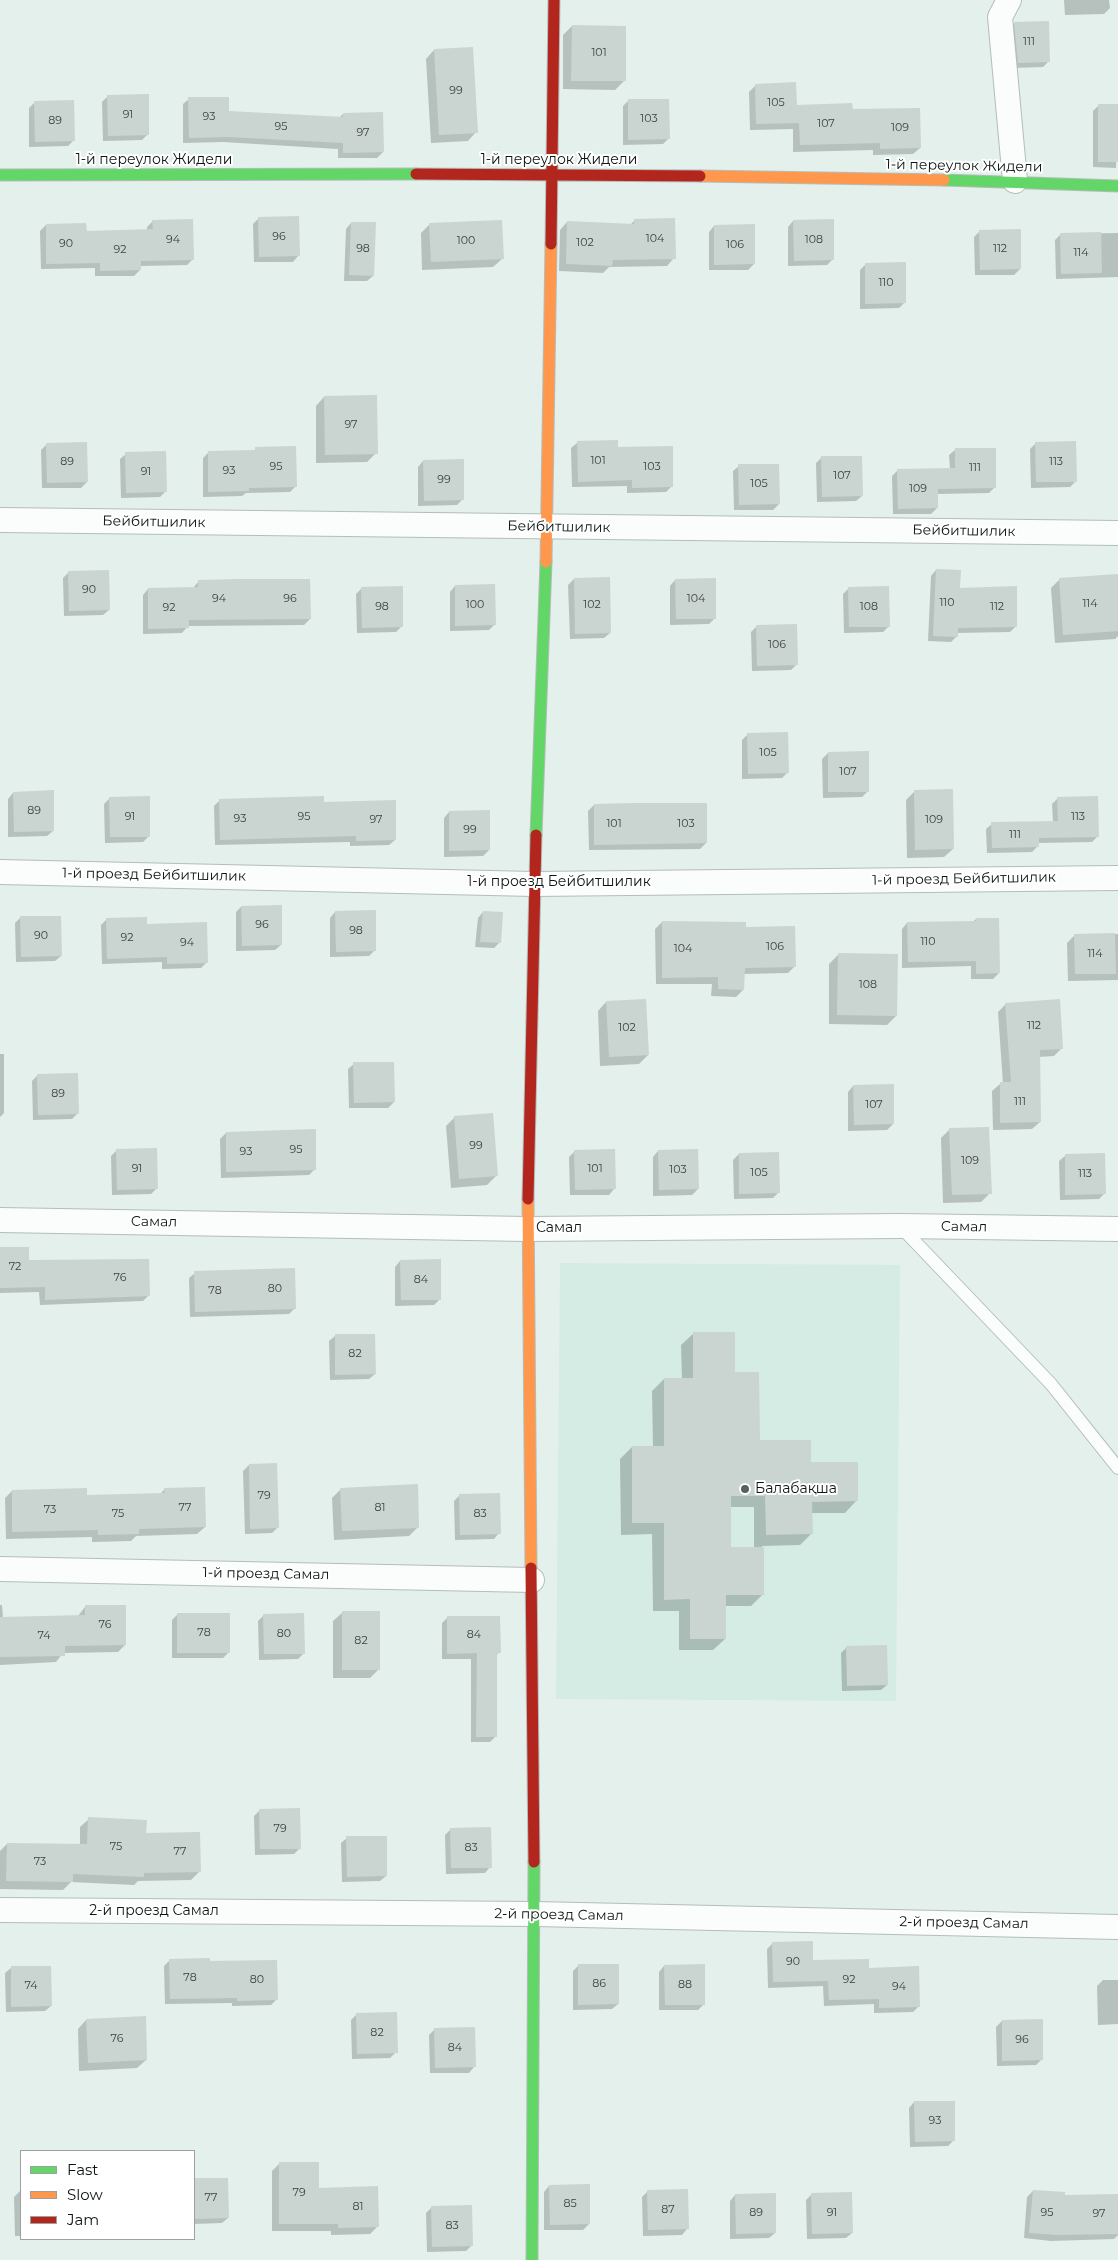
<!DOCTYPE html>
<meta charset="utf-8">
<style>
body{margin:0}
#map{position:relative;width:1118px;height:2260px;overflow:hidden;background:#e4f0ec;font-family:Montserrat,sans-serif}
canvas{display:block}
.legend{position:absolute;left:20px;top:2150px;width:175px;height:90px;box-sizing:border-box;background:#fff;border:1px solid #9ea1a0;margin:0;padding:6px 9px;list-style:none;font-size:15px;color:#0c1411}
.legend li{display:flex;align-items:center;gap:10px;height:25px}
.legend b{width:25px;border:1px solid #9ea1a0}
</style>
<div id="map">
<canvas width="1118" height="2260"></canvas>
<ul class="legend">
<li><b style="height:6px;background:#63d668"></b>Fast</li>
<li><b style="height:6px;background:#ff974d"></b>Slow</li>
<li><b style="height:6px;background:#b3261e"></b>Jam</li>
</ul>
</div>
<script>
const context = document.querySelector('canvas').getContext('2d');
context.lineJoin = 'round';
function fillPath(path, color) { context.fillStyle = color; context.fill(path, 'evenodd'); }
function stroke(path, color, width, dash) { context.strokeStyle = color; context.lineWidth = width; context.lineCap = dash ? 'butt' : 'round'; context.setLineDash(dash || []); context.stroke(path); }
function drawText(font, color, halo, rows, align = 'center') {
  context.font = font + ' Montserrat,sans-serif'; context.lineWidth = 4; context.setLineDash([]); context.textBaseline = 'middle'; context.strokeStyle = halo; context.fillStyle = color; for (const [text, x, y, turn = 0] of rows) {
    context.save(); context.translate(x, y); context.rotate((+turn || 0) * Math.PI / 180); context.textAlign = isNaN(turn) ? turn : align; if (halo) context.strokeText(text, 0, 0); context.fillText(text, 0, 0); context.restore();
  }
}
fillPath(new Path2D(`
 M560 1263 900 1265 896 1701 556 1699Z`), '#d4ece4');
fillPath(new Path2D(`
 M1064 0H1109L1110 8 1104 14 1065 15Z
 M1015 23 1049 61 1043 67 1013 68 1009 29Z
 M572 26 624 81 615 90 563 89V35Z
 M434 50 476 132 468 141 431 143 426 59Z
 M756 85 795 106 851 111 920 148 913 154 873 155V150L793 152V129L750 130 749 92Z
 M108 96 148 134 142 140 103 141 102 102Z
 M189 99 228 112 339 118 343 114 383 152 377 158H338V149L223 142 183 143V104Z
 M628 101 668 139 663 144 623 145V106Z
 M34 103 74 140 68 146 29 147V108Z
 M1099 105H1118L1116 168 1093 167V111Z
 M259 218 298 256 293 262H254L253 224Z
 M635 220 674 258 667 266 609 267 603 273 559 271 560 230 567 222 630 225Z
 M153 221 193 259 187 265 140 266V270L134 276H95V268L41 269 40 231 46 225 85 232 147 231V227Z
 M793 221 833 259 827 265 788 266V227Z
 M351 223 373 276 367 281H344L346 229Z
 M430 224 502 259 493 267 422 270 421 233Z
 M714 226 754 264 748 270H709V232Z
 M980 231 1020 269 1014 275H975L974 237Z
 M1118 233V277L1056 279 1055 240 1061 234Z
 M865 265 905 302 899 308 860 309V270Z
 M324 397 376 453 367 462 316 463V406Z
 M577 443 616 449 672 486 666 492 627 493V486L572 487 571 448Z
 M1036 443 1076 481 1070 487 1031 488 1030 449Z
 M47 444 87 482 81 488H42L41 450Z
 M256 448 296 486 290 492 246 493 242 496 203 497V458L208 453 253 452Z
 M955 450 995 487 989 493 937 494V508L931 514H893L892 476 898 470 950 469 949 455Z
 M126 454 166 491 160 497 121 498 120 459Z
 M822 457 862 496 856 501 817 502 816 463Z
 M423 461 463 499 457 505 418 506V467Z
 M739 466 779 504 773 510H734L733 471Z
 M936 570 959 589 1016 626 1010 632 957 633V636L951 642 928 641 931 576Z
 M69 572 109 610 103 615 64 616 63 578Z
 M1118 575V636L1115 639 1055 643 1051 588 1060 579Z
 M574 579 610 633 604 638 570 639 568 585Z
 M675 580 715 618 709 624 670 625V586Z
 M199 581 310 619 304 625 188 626 182 633 143 634V595L148 589 193 588Z
 M455 586 495 624 489 630 450 631V592Z
 M362 588 402 626 396 632 357 633 356 594Z
 M849 588 889 626 883 632 844 633 843 594Z
 M757 626 797 664 791 670 752 671 751 632Z
 M747 735 787 773 782 778 742 779V740Z
 M828 753 868 791 862 797 823 798 822 759Z
 M915 791 953 849 944 857 907 858 906 800Z
 M13 793 53 831 47 836 8 837V799Z
 M110 798 149 836 143 842 105 843 104 804Z
 M1058 798 1098 836 1092 842 1038 843V846L1032 852 987 853 986 829 992 824 1053 822 1052 804Z
 M220 800 323 803 395 840 389 845 350 846V842L215 845 214 806Z
 M594 805 706 843 700 849 589 850 588 811Z
 M449 812 489 850 483 856 444 857V818Z
 M241 907 281 945 275 950 236 951V912Z
 M335 912 375 950 369 956 330 957V918Z
 M483 912 499 943 494 948 475 947 478 918Z
 M21 917 61 956 55 961 16 962 15 923Z
 M107 919 207 962 201 968 162 969V962L102 964 101 925Z
 M976 919 999 973 993 979H971V966L902 968V929L907 923 973 922Z
 M662 922 745 928 795 966 788 973 743 974V990L736 997 711 996 712 984H656L655 929Z
 M1118 934V980L1068 981 1067 943 1075 935Z
 M838 955 896 1016 887 1025 829 1024V964Z
 M606 1002 648 1055 639 1064 600 1066 598 1011Z
 M1006 1004 1062 1048 1054 1056 1038 1057 1040 1122 1032 1129 993 1130 992 1091 1000 1084H1003L998 1012Z
 M0 1054H4V1113L0 1117Z
 M354 1064 394 1102 388 1108H349L348 1069Z
 M38 1075 78 1113 72 1119 33 1120 32 1081Z
 M853 1086 893 1124 887 1130 848 1131V1092Z
 M455 1117 496 1176 487 1185 451 1188 446 1126Z
 M949 1130 990 1193 981 1202 943 1203 941 1138Z
 M226 1133 315 1169 309 1175 221 1178 220 1139Z
 M117 1150 157 1188 151 1194 112 1195 111 1156Z
 M575 1151 614 1189 609 1195H570L569 1157Z
 M658 1151 698 1189 692 1195 653 1196V1157Z
 M739 1154 779 1192 773 1198 734 1199 733 1160Z
 M1065 1156 1105 1193 1099 1199 1060 1200 1059 1161Z
 M0 1249 28 1261 149 1295 143 1301 40 1305 39 1292 0 1293Z
 M400 1261 440 1299 434 1305 395 1306V1267Z
 M195 1273 295 1308 289 1314 190 1317 189 1278Z
 M693 1334 734 1373 759 1441 810 1464 856 1501 845 1513H811V1534L800 1545 762 1546 763 1594 751 1606H725V1639L713 1650H679V1611H653L652 1534 621 1535 620 1459 632 1447H653L652 1391 664 1379H682L681 1345ZM730 1507H754V1548H730Z
 M335 1336 375 1374 369 1379 330 1380 329 1341Z
 M249 1465 278 1527 272 1533 245 1534 243 1471Z
 M165 1489 205 1527 197 1534 136 1536 131 1541 92 1542V1537L6 1539 5 1498 12 1491 86 1496 160 1494Z
 M341 1489 418 1527 409 1536 334 1540 332 1498Z
 M460 1495 499 1533 494 1539 455 1540 454 1501Z
 M0 1605H2L3 1618 78 1616 85 1607 125 1645 118 1652 63 1653 56 1662 0 1665Z
 M342 1613 378 1670 370 1678H333V1621Z
 M178 1614 229 1652 223 1658H172V1620Z
 M264 1615 304 1653 298 1659 259 1660 258 1621Z
 M448 1617 499 1652 496 1656V1736L490 1742H471V1659H442V1623Z
 M847 1647 887 1685 881 1690 842 1691 841 1653Z
 M260 1810 300 1848 294 1854 255 1855 254 1816Z
 M89 1819 145 1834 199 1872 191 1880 138 1881 134 1885 71 1882 63 1890 0 1889V1851L7 1844 80 1845V1827Z
 M451 1829 490 1867 485 1873 446 1874 445 1835Z
 M347 1838 386 1876 380 1881 342 1882 341 1843Z
 M773 1943 812 1961 868 1969 919 2006 913 2012 874 2013V2004L824 2006 823 1986 768 1988 767 1949Z
 M170 1960 209 1962 276 2000 271 2005 232 2006V2003L165 2004 164 1966Z
 M578 1966 618 2004 612 2009 573 2010V1971Z
 M664 1966 704 2004 698 2010H659V1972Z
 M11 1968 51 2006 45 2011 6 2012 5 1973Z
 M1103 1980H1118V2024L1098 2025 1097 1986Z
 M357 2014 396 2052 390 2058 352 2059 351 2020Z
 M86 2020 146 2060 137 2068 79 2071 78 2029Z
 M1002 2021 1042 2059 1036 2065 997 2066 996 2027Z
 M435 2029 474 2067 469 2073H430L429 2035Z
 M914 2102 954 2140 948 2146 910 2147 909 2108Z
 M280 2163 318 2189 378 2226 370 2234 331 2235V2231H272V2171Z
 M227 2179 228 2218 222 2223 194 2224V2180Z
 M549 2186 589 2224 583 2230H544V2192Z
 M20 2191 21 2236H15L14 2197Z
 M648 2191 687 2229 682 2235 643 2236 642 2197Z
 M1033 2191 1064 2196 1118 2195V2235L1114 2239 1051 2241 1024 2238 1027 2197Z
 M812 2194 852 2233 846 2238 807 2239 806 2200Z
 M735 2195 775 2233 769 2238 730 2239V2201Z
 M432 2207 472 2245 466 2251 427 2252 426 2213Z`), '#0003');
fillPath(new Path2D(`
 M1049 21 1050 62 1018 63 1014 22Z
 M572 25 626 26V81H571Z
 M473 47 478 133 439 135 434 49Z
 M796 82 797 105 852 103 853 109 920 108 921 148 880 149V143L800 145 799 123 756 124 755 84Z
 M149 94V135L108 136 107 95Z
 M188 97H229V111L343 117V113L383 112 384 152 343 153V143L229 137 189 138Z
 M628 99H669L670 139 628 140Z
 M74 100 75 141 35 142 34 101Z
 M1098 104H1118V162H1098Z
 M299 216 300 256 259 257 258 217Z
 M675 218 676 259 613 260 612 266 566 264 567 221 634 224V219Z
 M193 219 194 260 141 261V270L100 271V263L46 264V224L86 223 87 231 153 229 152 220Z
 M834 219V260L794 261 793 220Z
 M502 220 504 259 431 262 429 223Z
 M351 222H376L374 276 349 275Z
 M755 224V264L714 265V225Z
 M1021 229V269L980 270 979 230Z
 M1101 232 1102 273 1061 274 1060 233Z
 M906 262V303L865 304V263Z
 M377 395 378 454 325 455 324 396Z
 M618 440V447L673 446V487L632 488V480L578 482 577 441Z
 M1076 441 1077 482H1036L1035 442Z
 M87 442 88 482 47 483 46 443Z
 M296 446 297 487 249 488V491L208 492V451L255 450V447Z
 M955 448H996V488L938 489V508L898 509 897 469 955 468Z
 M166 451 167 492 126 493 125 452Z
 M821 456H862L863 496 822 497Z
 M464 459V500L424 501 423 460Z
 M738 464H779L780 504 739 505Z
 M936 569 961 570 960 588 1017 586V627L958 628V637L933 636Z
 M109 570 110 610 69 611 68 571Z
 M1118 574V631L1063 635 1059 578Z
 M610 577 611 633 575 634 574 578Z
 M716 578V619H676L675 579Z
 M239 579H310L311 619 189 620V628L148 629V588L198 587V580Z
 M495 584 496 625 455 626V585Z
 M403 586V627L362 628 361 587Z
 M889 586 890 627H849L848 587Z
 M797 624 798 665 757 666 756 625Z
 M788 732 789 773 748 774 747 733Z
 M869 751V792H828V752Z
 M953 789 954 849 915 850 914 790Z
 M54 790V831L14 832 13 792Z
 M150 796V837H110L109 797Z
 M324 796V802L396 800V840L356 841V836L220 840 219 799Z
 M1098 796 1099 837 1039 838V847L992 848 991 822 1058 821 1057 797Z
 M634 803H707V843L594 845V804Z
 M490 810V850L449 851V811Z
 M282 905V945L242 946 241 906Z
 M376 910V951L336 952 335 911Z
 M483 911 503 912 501 943 480 942Z
 M20 916H61L62 956 21 957Z
 M147 917V924L207 922 208 963 167 964V957L107 959 106 918Z
 M976 918H999L1000 973 976 974V961L908 962 907 922 976 921Z
 M662 921 746 922V927L795 926 796 967 745 968 744 990 718 989V977L662 978Z
 M1115 933 1116 974H1075L1074 934Z
 M838 953 898 954 897 1016 837 1015Z
 M646 999 649 1055 609 1057 606 1001Z
 M1060 999 1063 1049 1040 1050 1041 1122 1000 1123V1082H1011L1005 1003Z
 M353 1062H394L395 1102 354 1103Z
 M78 1073 79 1114 38 1115 37 1074Z
 M894 1084V1124L854 1125 853 1085Z
 M493 1113 498 1176 459 1179 454 1116Z
 M989 1127 992 1194 952 1195 949 1128Z
 M316 1129V1170L226 1172V1132Z
 M157 1148 158 1189 117 1190 116 1149Z
 M615 1149 616 1189 575 1190 574 1150Z
 M698 1149 699 1189 659 1190 658 1150Z
 M779 1152 780 1193 739 1194V1153Z
 M1105 1153 1106 1194 1065 1195V1154Z
 M0 1247H29V1260L149 1259 150 1296 45 1300V1287L0 1288Z
 M441 1259V1300H401L400 1260Z
 M295 1268 296 1309 195 1312 194 1271Z
 M693 1332H735V1372H759L760 1440H811V1462H858V1501L812 1502 813 1534 766 1535 765 1496H731V1547H764V1595H726V1639H690V1599L664 1600V1523H632V1446H664V1378H693Z
 M335 1334H375L376 1374 335 1375Z
 M277 1463 279 1528 250 1529 249 1464Z
 M418 1484 419 1528 342 1531 340 1488Z
 M205 1487 206 1527 139 1529V1534L98 1535V1530L12 1532V1490L87 1488V1495L165 1493 164 1488Z
 M500 1493 501 1534 460 1535 459 1494Z
 M85 1605H126V1645L65 1646V1656L0 1657V1617L85 1615Z
 M342 1611H380V1670H342Z
 M177 1613H230V1653H177Z
 M304 1613 305 1654H264L263 1614Z
 M447 1616H500L501 1653H497V1737H476L477 1653 447 1654Z
 M887 1645 888 1685 847 1686 846 1646Z
 M300 1808 301 1849H260L259 1809Z
 M88 1817 147 1820 146 1833 200 1832 201 1872 144 1873V1877L73 1874V1882L6 1881 7 1843 87 1844Z
 M491 1827 492 1868H451L450 1828Z
 M346 1836H387V1876L347 1877Z
 M813 1941V1960L869 1959V1968L919 1966 920 2007 879 2008V1999L829 2000 828 1981 773 1982 772 1942Z
 M210 1958V1961L277 1960 278 2000 237 2001V1998L170 1999 169 1959Z
 M578 1964H619V2004L578 2005Z
 M705 1964V2005H665L664 1965Z
 M11 1966H51L52 2006 11 2007Z
 M397 2012 398 2053 357 2054 356 2013Z
 M146 2016 147 2060 88 2063 86 2019Z
 M1043 2019V2060L1002 2061V2020Z
 M475 2027 476 2067 435 2068 434 2028Z
 M914 2101H955V2141L915 2142Z
 M279 2162H319V2188L378 2186 379 2227 338 2228V2224H279Z
 M194 2178H228L229 2218 194 2219Z
 M590 2184V2224L550 2225 549 2185Z
 M688 2189 689 2229 648 2230 647 2190Z
 M1033 2190 1065 2192V2195L1118 2194V2234L1058 2235 1029 2233Z
 M852 2192 853 2233 812 2234 811 2193Z
 M776 2193V2233L736 2234 735 2194Z
 M472 2205 473 2246 432 2247 431 2206Z`), '#cad4d0');
const lane = new Path2D(`
 M900 1226 1051 1384 1118 1468`);
const street = new Path2D(`
 M1009 0 1000 17 1015 181
 M0 520 1118 533
 M0 872 534 884 1118 878
 M0 1220 527 1229 900 1226 1118 1229
 M0 1569 532 1580
 M0 1910 535 1914 1118 1927`);
const fast = new Path2D(`
 M0 175 416 174
 M944 180 1118 186
 M536 835 546 562
 M532 2260 534 1862`);
const slow = new Path2D(`
 M700 176 944 180
 M546 562 551 244
 M528 1199 531 1568`);
const jam = new Path2D(`
 M416 174 700 176
 M551 244 554 0
 M528 1199 536 835
 M531 1568 534 1862`);
stroke(lane, '#b4bdba', 14);
stroke(street, '#b4bdba', 26);
stroke(fast, '#b4bdba', 13);
stroke(slow, '#b4bdba', 13);
stroke(jam, '#b4bdba', 13);
stroke(lane, '#fbfdfc', 12);
stroke(street, '#fbfdfc', 24);
stroke(fast, '#63d668', 11);
stroke(slow, '#ff974d', 11);
stroke(jam, '#b3261e', 11);
for (const [x, y, r, color] of [
 [745,1489,5,"#58615e"]
]) { const dot = new Path2D(); dot.arc(x, y, r, 0, 2 * Math.PI); context.fillStyle = color; context.fill(dot); stroke(dot, '#fff', 2); }
drawText('11px', '#3c4441', null, [
 ["111",1029,42],
 ["101",599,53],
 ["99",456,91],
 ["105",776,103],
 ["91",128,115],
 ["93",209,117],
 ["103",649,119],
 ["89",55,121],
 ["107",826,124],
 ["95",281,127],
 ["109",900,128],
 ["97",363,133],
 ["96",279,237],
 ["104",655,239],
 ["94",173,240],
 ["108",814,240],
 ["100",466,241],
 ["102",585,243],
 ["90",66,244],
 ["106",735,245],
 ["98",363,249],
 ["112",1000,249],
 ["92",120,250],
 ["114",1081,253],
 ["110",886,283],
 ["97",351,425],
 ["101",598,461],
 ["89",67,462],
 ["113",1056,462],
 ["95",276,467],
 ["103",652,467],
 ["111",975,468],
 ["93",229,471],
 ["91",146,472],
 ["107",842,476],
 ["99",444,480],
 ["105",759,484],
 ["109",918,489],
 ["90",89,590],
 ["94",219,599],
 ["96",290,599],
 ["104",696,599],
 ["110",947,603],
 ["114",1090,604],
 ["100",475,605],
 ["102",592,605],
 ["98",382,607],
 ["108",869,607],
 ["112",997,607],
 ["92",169,608],
 ["106",777,645],
 ["105",768,753],
 ["107",848,772],
 ["89",34,811],
 ["91",130,817],
 ["95",304,817],
 ["113",1078,817],
 ["93",240,819],
 ["97",376,820],
 ["109",934,820],
 ["101",614,824],
 ["103",686,824],
 ["99",470,830],
 ["111",1015,835],
 ["96",262,925],
 ["98",356,931],
 ["90",41,936],
 ["92",127,938],
 ["110",928,942],
 ["94",187,943],
 ["106",775,947],
 ["104",683,949],
 ["114",1095,954],
 ["108",868,985],
 ["112",1034,1026],
 ["102",627,1028],
 ["89",58,1094],
 ["111",1020,1102],
 ["107",874,1105],
 ["99",476,1146],
 ["95",296,1150],
 ["93",246,1152],
 ["109",970,1161],
 ["91",137,1169],
 ["101",595,1169],
 ["103",678,1170],
 ["105",759,1173],
 ["113",1085,1174],
 ["72",15,1267],
 ["76",120,1278],
 ["84",421,1280],
 ["80",275,1289],
 ["78",215,1291],
 ["82",355,1354],
 ["79",264,1496],
 ["77",185,1508],
 ["81",380,1508],
 ["73",50,1510],
 ["75",118,1514],
 ["83",480,1514],
 ["76",105,1625],
 ["78",204,1633],
 ["80",284,1634],
 ["84",474,1635],
 ["74",44,1636],
 ["82",361,1641],
 ["79",280,1829],
 ["75",116,1847],
 ["83",471,1848],
 ["77",180,1852],
 ["73",40,1862],
 ["90",793,1962],
 ["78",190,1978],
 ["80",257,1980],
 ["92",849,1980],
 ["86",599,1984],
 ["88",685,1985],
 ["74",31,1986],
 ["94",899,1987],
 ["82",377,2033],
 ["76",117,2039],
 ["96",1022,2040],
 ["84",455,2048],
 ["93",935,2121],
 ["79",299,2193],
 ["77",211,2198],
 ["85",570,2204],
 ["81",358,2207],
 ["87",668,2210],
 ["89",756,2213],
 ["91",832,2213],
 ["95",1047,2213],
 ["97",1099,2214],
 ["83",452,2226]
]);
drawText('14px', '#0c1411', '#fff', [
 ["1-й переулок Жидели",154,160],
 ["1-й переулок Жидели",559,160],
 ["1-й переулок Жидели",964,166,1],
 ["Бейбитшилик",154,522,1],
 ["Бейбитшилик",559,527,1],
 ["Бейбитшилик",964,531,1],
 ["1-й проезд Бейбитшилик",154,875,1],
 ["1-й проезд Бейбитшилик",964,879,-1],
 ["1-й проезд Бейбитшилик",559,882],
 ["Самал",154,1222,1],
 ["Самал",964,1227,1],
 ["Самал",559,1228],
 ["1-й проезд Самал",266,1574,1],
 ["2-й проезд Самал",154,1911],
 ["2-й проезд Самал",559,1915,1],
 ["2-й проезд Самал",964,1923,1]
]);
drawText('14px', '#0c1411', '#fff', [
 ["Балабақша",755,1489]
], 'left');
</script>
